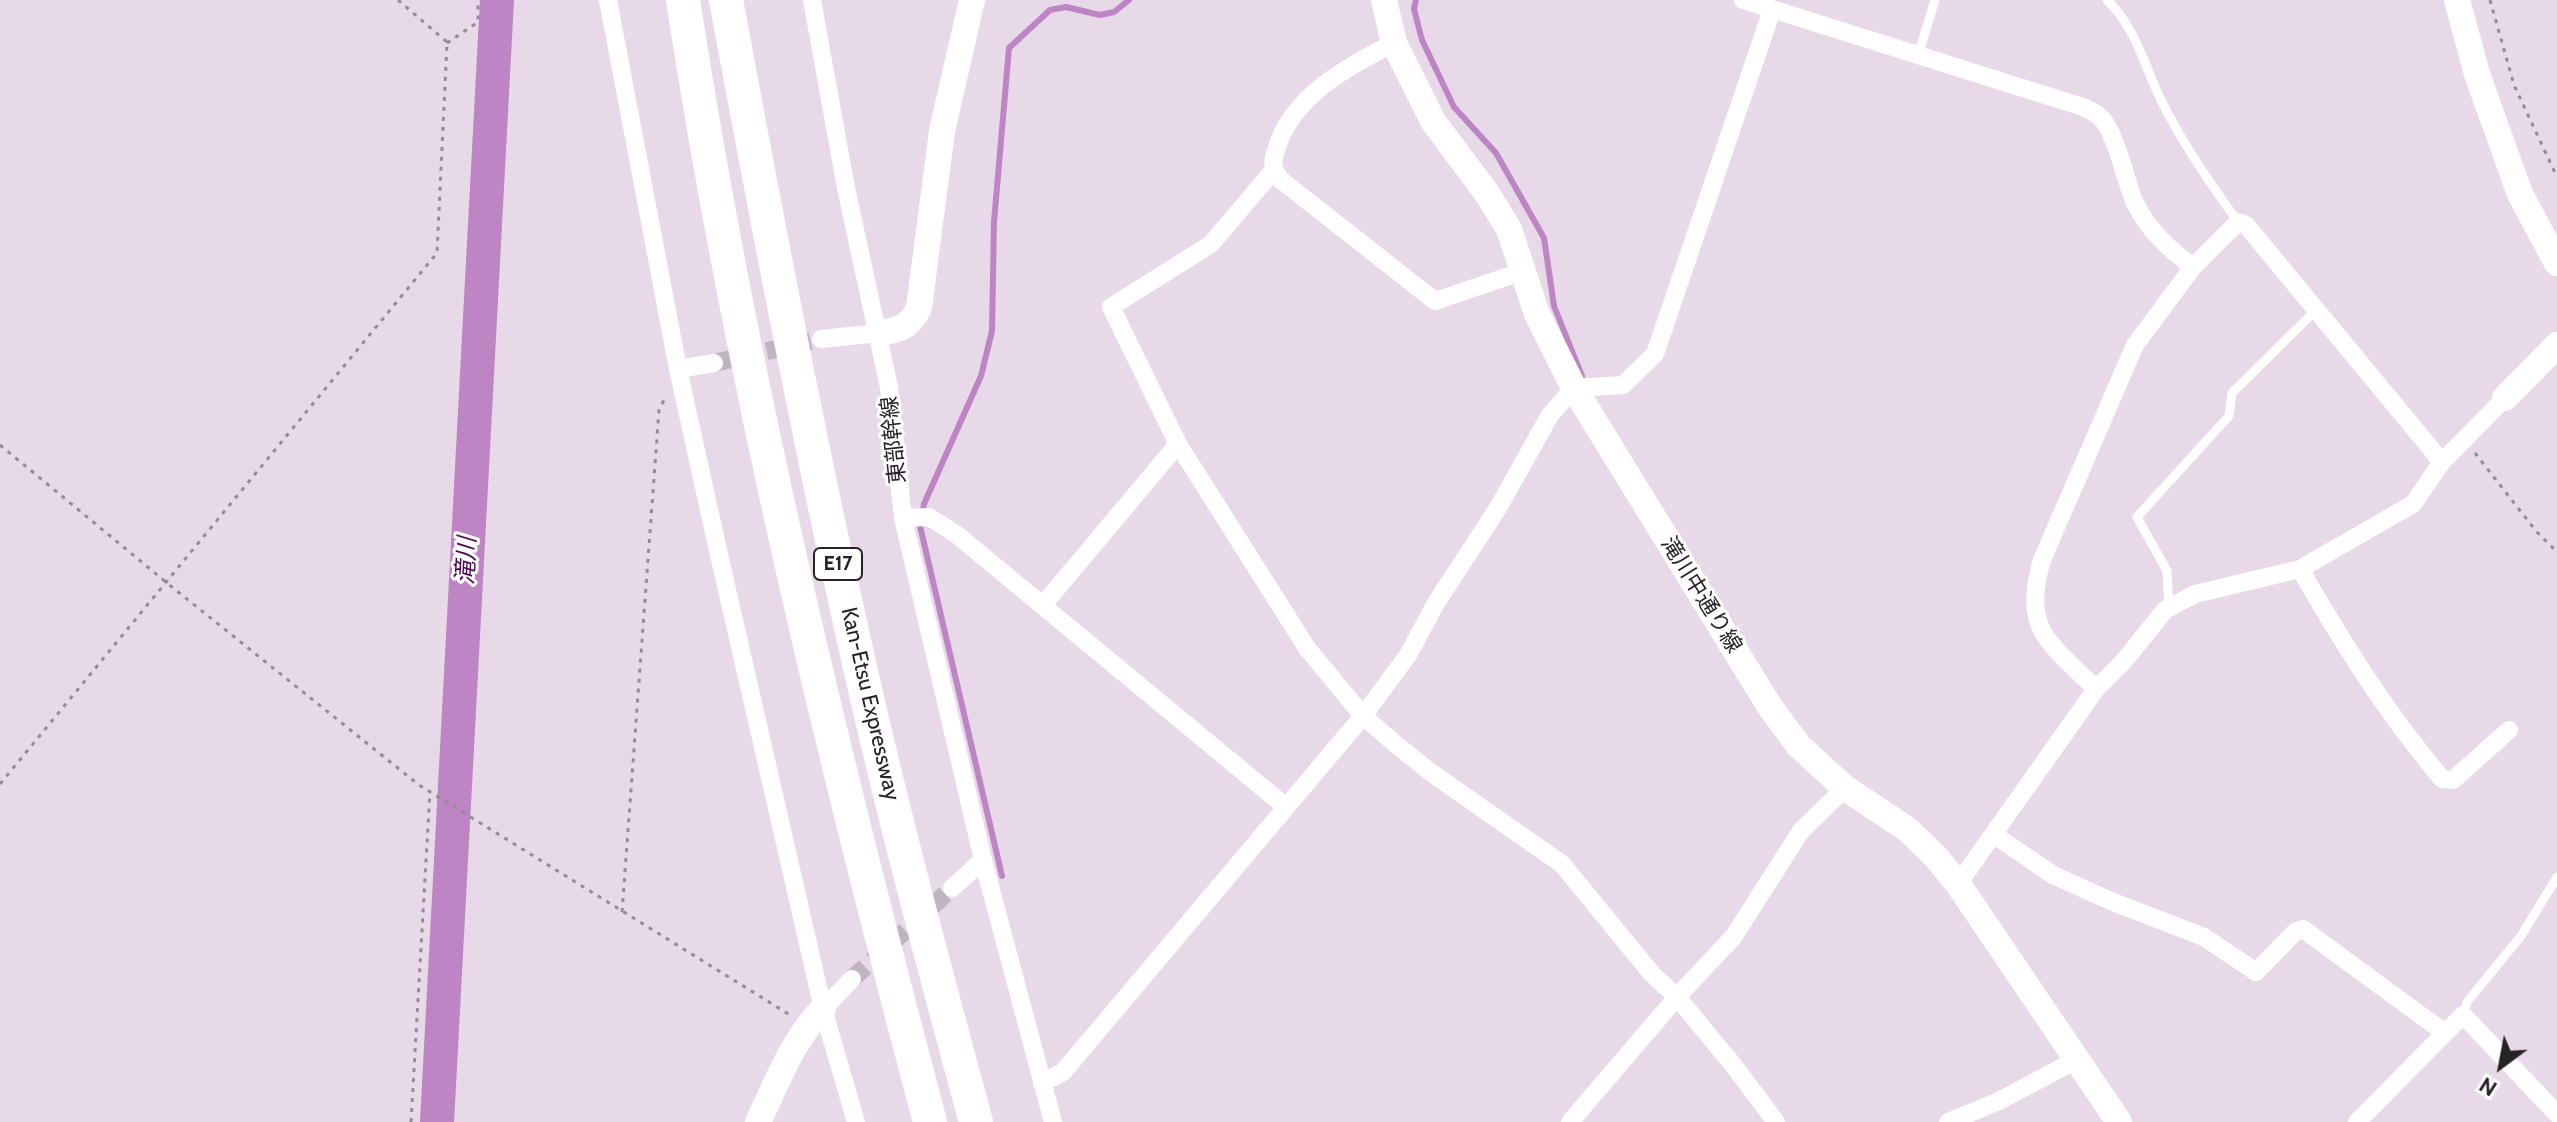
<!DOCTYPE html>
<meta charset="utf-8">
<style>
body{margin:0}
#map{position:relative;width:2557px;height:1122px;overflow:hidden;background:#e7d9e8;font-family:Cabin,sans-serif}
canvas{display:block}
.north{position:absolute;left:2461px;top:1026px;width:80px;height:80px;-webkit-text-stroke:6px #fff;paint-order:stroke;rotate:212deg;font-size:22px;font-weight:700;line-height:32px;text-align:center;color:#272228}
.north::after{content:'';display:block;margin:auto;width:28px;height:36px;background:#272228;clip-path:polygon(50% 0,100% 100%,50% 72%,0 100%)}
</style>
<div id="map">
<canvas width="2557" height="1122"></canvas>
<div class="north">N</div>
</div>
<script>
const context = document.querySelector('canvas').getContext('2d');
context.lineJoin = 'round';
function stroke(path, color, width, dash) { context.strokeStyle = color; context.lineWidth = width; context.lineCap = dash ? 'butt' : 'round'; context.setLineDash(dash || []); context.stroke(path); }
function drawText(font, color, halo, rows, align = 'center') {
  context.font = font + ' Cabin,"Noto Sans JP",sans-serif'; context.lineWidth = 6; context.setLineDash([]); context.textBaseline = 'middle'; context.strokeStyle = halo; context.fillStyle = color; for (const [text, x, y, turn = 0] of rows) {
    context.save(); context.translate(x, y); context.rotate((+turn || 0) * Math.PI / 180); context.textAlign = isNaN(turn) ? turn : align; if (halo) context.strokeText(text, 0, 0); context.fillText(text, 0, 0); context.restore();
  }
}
stroke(new Path2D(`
 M1416 0 1414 9 1422 40 1454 107 1496 153 1544 238 1554 306 1582 376
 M1002 876 920 526 924 504 981 376 992 331 994 222 1009 48 1050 10 1066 7 1100 15 1114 12 1129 0`), '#be85c4', 6);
stroke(new Path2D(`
 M437 1122 497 0`), '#be85c4', 34);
stroke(new Path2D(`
 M714 363 821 339
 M852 979 952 888`), '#c1b4c2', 18, [18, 9]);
stroke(new Path2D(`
 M398 0 447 42
 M2490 0 2514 85 2557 177
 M447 43 478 22V0
 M0 445 167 583 419 785 790 1015
 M2475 453 2536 531 2557 552
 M0 784 437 253 447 43
 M622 912 659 410 665 398
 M411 1122 430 791`), '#958b96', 3, [4, 6]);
stroke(new Path2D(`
 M2107 0C2137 29 2144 66 2162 102 2183 144 2210 183 2238 222
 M1918 56 1935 0
 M2169 608 2167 571 2137 517 2229 416 2232 393 2316 310
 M2463 1015 2467 1002 2521 936 2557 877`), '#fff', 9);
stroke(new Path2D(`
 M608 0 678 369 717 546 823 1009 856 1122
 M812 0 846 188 889 387 903 518 983 860 1053 1122
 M1743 0 2083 107C2088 110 2095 112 2099 116 2116 130 2125 181 2135 203 2148 230 2169 249 2193 267
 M1394 43C1348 67 1294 94 1277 147 1272 161 1271 168 1281 180L1435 301 1524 271
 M1273 171 1211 244 1111 307 1178 444 1307 648 1363 716 1399 747 1433 774 1562 864 1652 974 1677 997 1734 1066 1776 1122
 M821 339 879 333
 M678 369 714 363
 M903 518 929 517 956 534 1286 807
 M2300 569C2344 645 2385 711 2442 779L2453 780 2509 730
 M1043 605 1178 444
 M2096 689C2050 643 2021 630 2042 560L2135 345 2193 267 2238 222 2246 225 2442 462
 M1993 834 2053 875 2113 902 2204 937 2256 972 2295 932 2303 929 2445 1033
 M1958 884 2096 689 2124 661 2165 610 2195 594 2300 569 2413 504 2442 462 2505 398
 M952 888 983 860
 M823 1009 852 979
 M1042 1083 1063 1072 1363 716 1408 655 1436 603 1498 508 1550 415 1574 388 1623 385 1655 354 1772 10
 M1570 1122 1677 997 1734 936 1801 831 1845 788
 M1948 1122 1999 1101 2076 1060
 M2357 1122 2463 1015 2557 1114`), '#fff', 18);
stroke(new Path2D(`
 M1384 0 1394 43 1433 121 1486 192 1509 229 1537 314 1574 388 1770 707 1799 746 1845 788 1907 829 1936 857 1958 884 2119 1122
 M2457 0 2477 74 2520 194 2557 263
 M879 333C899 330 909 328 919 308L942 131 972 0
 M2505 398 2557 345
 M758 1122C777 1083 792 1040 823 1009`), '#fff', 26);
stroke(new Path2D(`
 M683 0C741 379 832 752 930 1122
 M726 0C768 226 811 452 862 676 896 826 936 974 976 1122`), '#fff', 34);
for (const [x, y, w] of [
 [838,564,48]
]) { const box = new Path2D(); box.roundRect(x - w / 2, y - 16, w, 32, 6); context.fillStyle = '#fff'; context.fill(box); stroke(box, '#272228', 2); }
drawText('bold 20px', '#272228', null, [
 ["E17",838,564]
]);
drawText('22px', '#272228', '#fff', [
 ["東部幹線",894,440,-96],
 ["滝川中通り線",1701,595,58],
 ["Kan-Etsu Expressway",870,704,77]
]);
drawText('italic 24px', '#4e0556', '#fff', [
 ["滝川",467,561,-87]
]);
</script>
